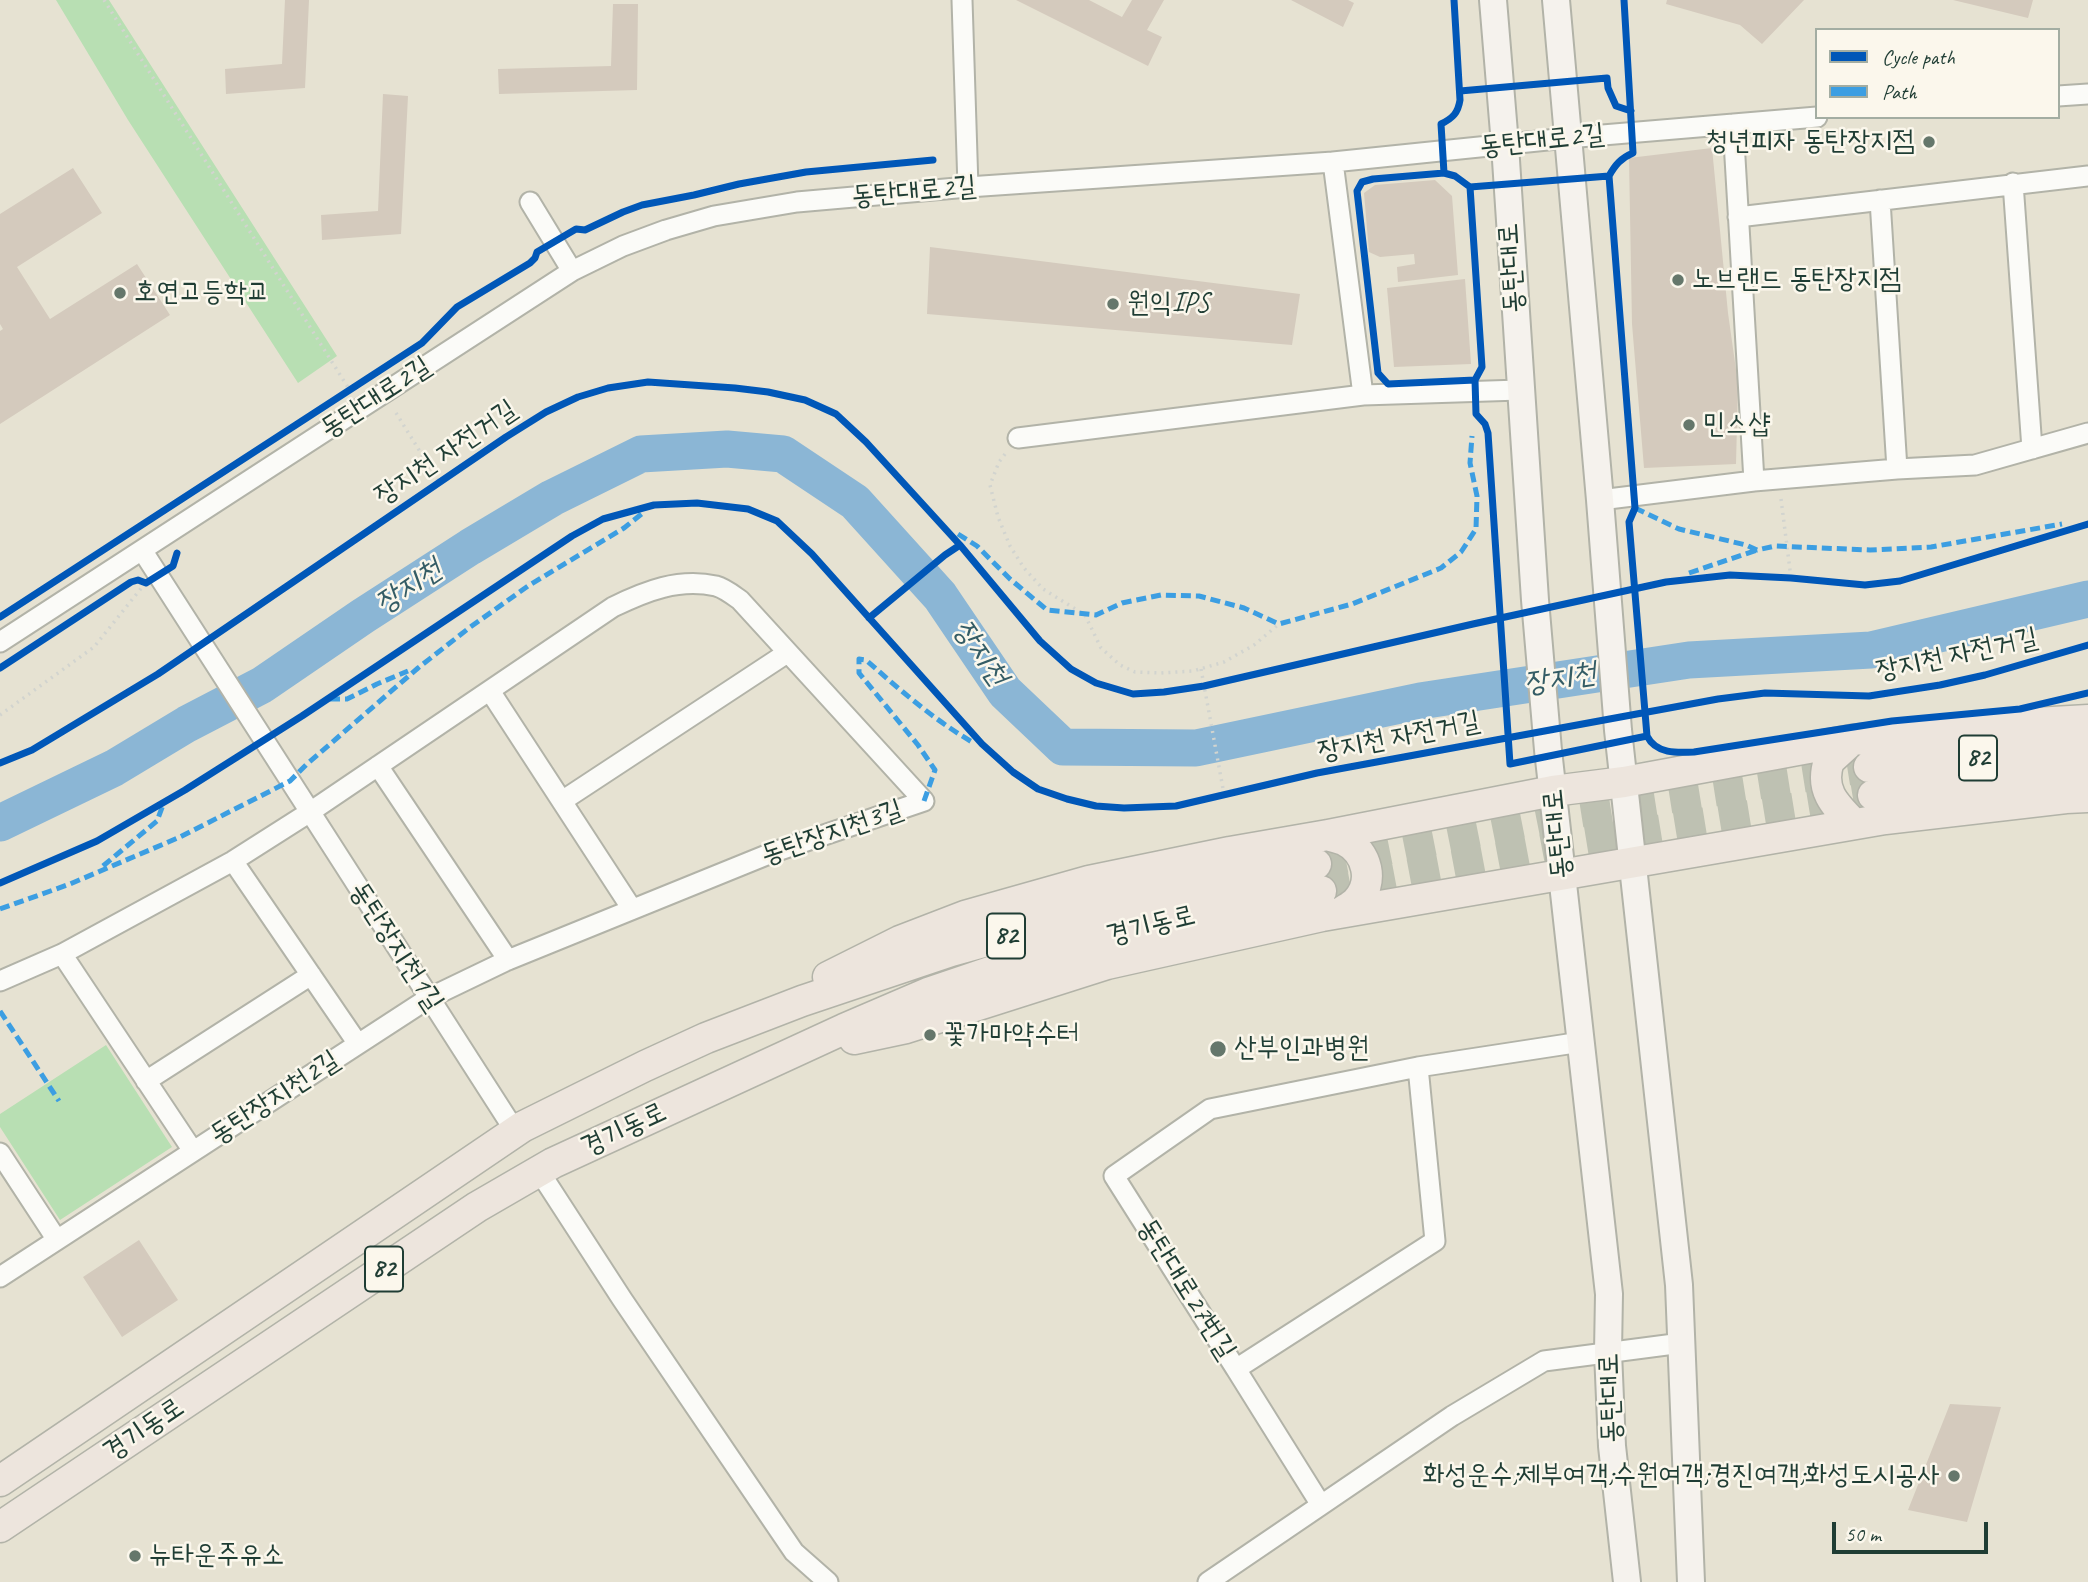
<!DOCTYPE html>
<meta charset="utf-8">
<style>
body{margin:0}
#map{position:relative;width:2088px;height:1582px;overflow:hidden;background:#e6e2d2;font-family:Caveat,sans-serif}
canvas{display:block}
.legend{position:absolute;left:1815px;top:28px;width:245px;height:91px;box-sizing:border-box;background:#fbf7ec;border:2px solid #a3ada2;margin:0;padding:9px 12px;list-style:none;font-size:21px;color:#1f3d34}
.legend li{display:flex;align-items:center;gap:14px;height:35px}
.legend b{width:35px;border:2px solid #a3ada2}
.scale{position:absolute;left:1832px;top:1522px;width:156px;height:32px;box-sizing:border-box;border:4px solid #1f3d34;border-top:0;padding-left:9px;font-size:21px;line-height:24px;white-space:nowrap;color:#1f3d34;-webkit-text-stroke:5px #fbf7ec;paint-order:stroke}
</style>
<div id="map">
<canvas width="2088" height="1582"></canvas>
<ul class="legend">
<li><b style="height:9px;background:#0057b8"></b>Cycle path</li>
<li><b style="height:9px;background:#3c9ee2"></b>Path</li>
</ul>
<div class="scale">50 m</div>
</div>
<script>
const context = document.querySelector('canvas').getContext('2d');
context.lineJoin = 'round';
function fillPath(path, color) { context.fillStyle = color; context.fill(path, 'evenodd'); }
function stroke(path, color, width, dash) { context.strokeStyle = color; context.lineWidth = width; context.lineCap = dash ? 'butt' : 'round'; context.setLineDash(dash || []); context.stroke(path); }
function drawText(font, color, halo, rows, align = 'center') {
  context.font = font + ' Caveat,"Poor Story",sans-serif'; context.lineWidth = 5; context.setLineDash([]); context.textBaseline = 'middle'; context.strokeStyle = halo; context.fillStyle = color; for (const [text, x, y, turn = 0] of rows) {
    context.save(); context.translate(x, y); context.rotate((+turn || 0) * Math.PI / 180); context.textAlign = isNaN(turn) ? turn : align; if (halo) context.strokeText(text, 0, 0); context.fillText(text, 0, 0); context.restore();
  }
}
fillPath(new Path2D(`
 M56 0H109L337 356 298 383 128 120Z
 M106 1045 172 1147 60 1220 0 1127V1114Z`), '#b8dfb3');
stroke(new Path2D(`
 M0 823 114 768 187 724 262 685 363 616 470 547 552 498 641 454 727 449 783 454 855 502 940 596 1005 692 1063 747 1196 748 1420 701 1689 660 1871 650 2088 599`), '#8bb6d5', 37);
fillPath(new Path2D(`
 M285 0H309L305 88 226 94 225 69 282 64Z
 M1016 0H1089L1122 17 1132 0H1164L1147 30 1162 37 1148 66Z
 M1291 0H1348L1354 3 1343 27Z
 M1667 0H1804L1762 44 1740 25 1666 4Z
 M1953 0H2033L2028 18Z
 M613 4H638L637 90 499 94 498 69 611 66Z
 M383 94 408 96 401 234 322 240 321 215 378 211Z
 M1712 148 1728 313 1738 384 1736 464 1644 468 1632 324 1629 158Z
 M73 168 102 213 17 267 50 319 137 264 170 315 0 424V331L3 329 0 324V214Z
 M1435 180 1452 196 1458 275 1398 282 1397 267 1415 264 1414 254 1380 257 1369 252 1364 193 1375 185Z
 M930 247 1300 294 1292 345 927 314Z
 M1465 279 1471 364 1394 367 1387 288Z
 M139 1240 178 1300 122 1337 83 1277Z
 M1950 1404 2001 1407 1967 1522 1908 1510Z`), '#d4cabd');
stroke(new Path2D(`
 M1316 864 1552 817 1869 767
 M1321 891 1559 846 1873 795`), '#bec1b2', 30, [30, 15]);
const minor = new Path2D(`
 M962 0 968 187
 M2058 96 2088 94
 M1333 162 1363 395
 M2013 183 2032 449
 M1880 200 1897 469
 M530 202 572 271
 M1738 217 2088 176
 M1018 438 1363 395 1520 390
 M1754 481 1897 469 1975 465 2088 433
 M1600 500 1754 481 1733 124
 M142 550 515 1131
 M0 642 572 271 623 246 666 230 714 216 797 202 968 187 1333 162 1567 138 1817 117
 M490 691 632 909
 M378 766 508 960
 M562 801 787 653
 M233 861 358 1044
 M62 954 193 1151
 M0 981 62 954 233 861 310 812 613 607C646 591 678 578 716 586 724 588 733 595 740 600L924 801 774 852 508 960 429 998 0 1277
 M1418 1067 1435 1241 1236 1369 1114 1176 1210 1109 1418 1067 1581 1042
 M146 1081 311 975
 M0 1153 57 1240
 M539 1171 622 1299 794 1552 828 1582
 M1236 1369 1321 1505
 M1208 1582 1452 1416 1544 1361 1682 1343`);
const secondary = new Path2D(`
 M1493 0 1505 145 1535 600 1548 750 1609 1294 1608 1352 1612 1446 1627 1582
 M1556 0 1600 500 1618 730 1679 1285 1691 1582`);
const primary = new Path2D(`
 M1852 740 1829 761C1819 790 1835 805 1854 824
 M1869 767 2088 748
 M1873 795 1955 783 2088 777
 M1328 835C1333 837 1339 838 1344 840 1368 852 1375 883 1356 902 1352 906 1346 909 1342 912
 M828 977 900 941 965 916 1089 881 1230 852 1328 835 1553 791 1624 782 1852 740 2018 724 2088 720
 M854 1039 906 1028 1107 964 1322 916 1885 819 2066 798 2088 797
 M0 1481 522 1127 645 1066 706 1038 802 1001 951 951 1129 901 1316 864
 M0 1527 477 1207 553 1163 844 1029 928 993 1061 948 1206 913 1321 891`);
stroke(minor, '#b2b3a8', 23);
stroke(secondary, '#b2b3a8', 30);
stroke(primary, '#b2b3a8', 33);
stroke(new Path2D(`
 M104 0 349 389
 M396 413 439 482
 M1005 454 999 462 990 485 998 517 1010 546 1024 568 1043 589 1085 615 1101 648 1120 665 1135 672 1161 673 1193 671 1224 662 1254 645 1279 624
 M1781 499 1791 578
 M1201 669 1224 794
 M0 715 94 647 143 586`), '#d2d4cf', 3.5, [2, 5]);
stroke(minor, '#fbfbf8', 19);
stroke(secondary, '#f5f2ed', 26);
stroke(primary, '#ede5dd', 30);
stroke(new Path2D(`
 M1635 508 1679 529 1746 545 1757 550 1775 546 1870 550 1931 547 2062 524
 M958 534 977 546 1010 579 1047 610 1096 615 1122 603 1161 595 1199 596 1244 608 1279 624 1352 604 1441 568 1461 552 1476 529 1477 496 1470 463 1472 436
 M1689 573 1757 550
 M330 699H347L377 684 408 671
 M924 801 935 770 918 745 859 673V659L866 660C900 690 933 719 972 742
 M103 866 157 821 163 805
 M0 909 70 884 180 837 290 781 307 764 418 668 469 628 528 586 624 528 644 512
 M0 1011 59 1101`), '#3c9ee2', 5, [10, 5]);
stroke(new Path2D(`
 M1624 0 1633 153C1621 158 1615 165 1609 176L1635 508 1629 522 1647 736C1656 754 1677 753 1694 752L1892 721 2020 709 2088 693
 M1460 91 1607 78 1608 88 1616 106 1631 111
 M1444 173 1455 176 1470 187 1482 367 1475 380 1388 384 1378 373 1357 191 1362 182 1373 179Z
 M1444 173 1441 124C1453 118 1458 113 1460 100L1454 0
 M1470 187 1609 176
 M1475 380 1476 414 1485 424 1488 433 1510 764 1647 736
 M0 617 422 343 457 307 530 263 535 258 537 252 576 229 585 230 623 212 642 205 694 195 739 184 806 172 933 160
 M869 618 945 555 960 545
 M0 668 131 582 138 580 146 583 173 566 177 553
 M0 763 32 750 158 674 506 437 546 412 578 397 608 388 648 382 735 388 768 392 805 400 836 414 866 442 960 545 1040 641 1071 669 1096 683 1133 694 1164 692 1204 686 1473 624 1666 582 1730 575 1791 578 1865 585 1900 581 2088 524
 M0 883 97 841 185 790 302 716 572 536 603 519 654 505 697 503 748 509 777 521 812 554 982 744 1013 772 1038 789 1067 799 1096 806 1124 808 1176 806 1317 773 1718 699 1765 693 1869 696 1940 685 1985 675 2088 645`), '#0057b8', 7);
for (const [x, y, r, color] of [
 [1929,142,7,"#65776b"],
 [1678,280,7,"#65776b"],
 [120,293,7,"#65776b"],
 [1113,304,7,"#65776b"],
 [1689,425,7,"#65776b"],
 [930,1035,7,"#65776b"],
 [1218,1049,9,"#65776b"],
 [1954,1476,7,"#65776b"],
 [135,1556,7,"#65776b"]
]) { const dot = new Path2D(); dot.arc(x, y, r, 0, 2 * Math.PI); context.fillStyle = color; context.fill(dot); stroke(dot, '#fbf7ec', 2.5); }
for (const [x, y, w] of [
 [1978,758,38],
 [1006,936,38],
 [384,1269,38]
]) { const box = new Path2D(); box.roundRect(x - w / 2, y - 22.5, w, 45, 5); context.fillStyle = '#fbf7ec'; context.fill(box); stroke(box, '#1f3d34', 2); }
drawText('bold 26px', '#1f3d34', null, [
 ["82",1978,758],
 ["82",1006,936],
 ["82",384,1269]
]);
drawText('28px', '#1f3d34', '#fbf7ec', [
 ["동탄대로2길",1542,141,-6],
 ["동탄대로2길",914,192,-5],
 ["동탄대로",1512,268,-94],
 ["동탄대로2길",376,398,-33],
 ["장지천 자전거길",446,453,-34],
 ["장지천 자전거길",1957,655,-12],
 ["장지천 자전거길",1399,737,-11],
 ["동탄장지천3길",832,833,-19],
 ["동탄대로",1558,834,-96],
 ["경기동로",1151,926,-14],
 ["동탄장지천1길",396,947,57],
 ["동탄장지천2길",275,1098,-33],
 ["경기동로",624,1130,-25],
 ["동탄대로27번길",1186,1289,58],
 ["동탄대로",1611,1398,-92],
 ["경기동로",144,1430,-34]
]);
drawText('28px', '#1f3d34', '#fbf7ec', [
 ["청년피자 동탄장지점",1915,142,"right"],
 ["노브랜드 동탄장지점",1692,280],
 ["호연고등학교",134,293],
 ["원익IPS",1127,304],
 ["민스샵",1703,425],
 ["꽃가마약수터",944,1035],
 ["산부인과병원",1234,1049],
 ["화성운수;제부여객;수원여객;경진여객;화성도시공사",1940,1476,"right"],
 ["뉴타운주유소",149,1556]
], 'left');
drawText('italic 30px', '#345c65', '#fbf7ec', [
 ["장지천",409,587,-34],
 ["장지천",980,653,55],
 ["장지천",1560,679,-9]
]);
</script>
